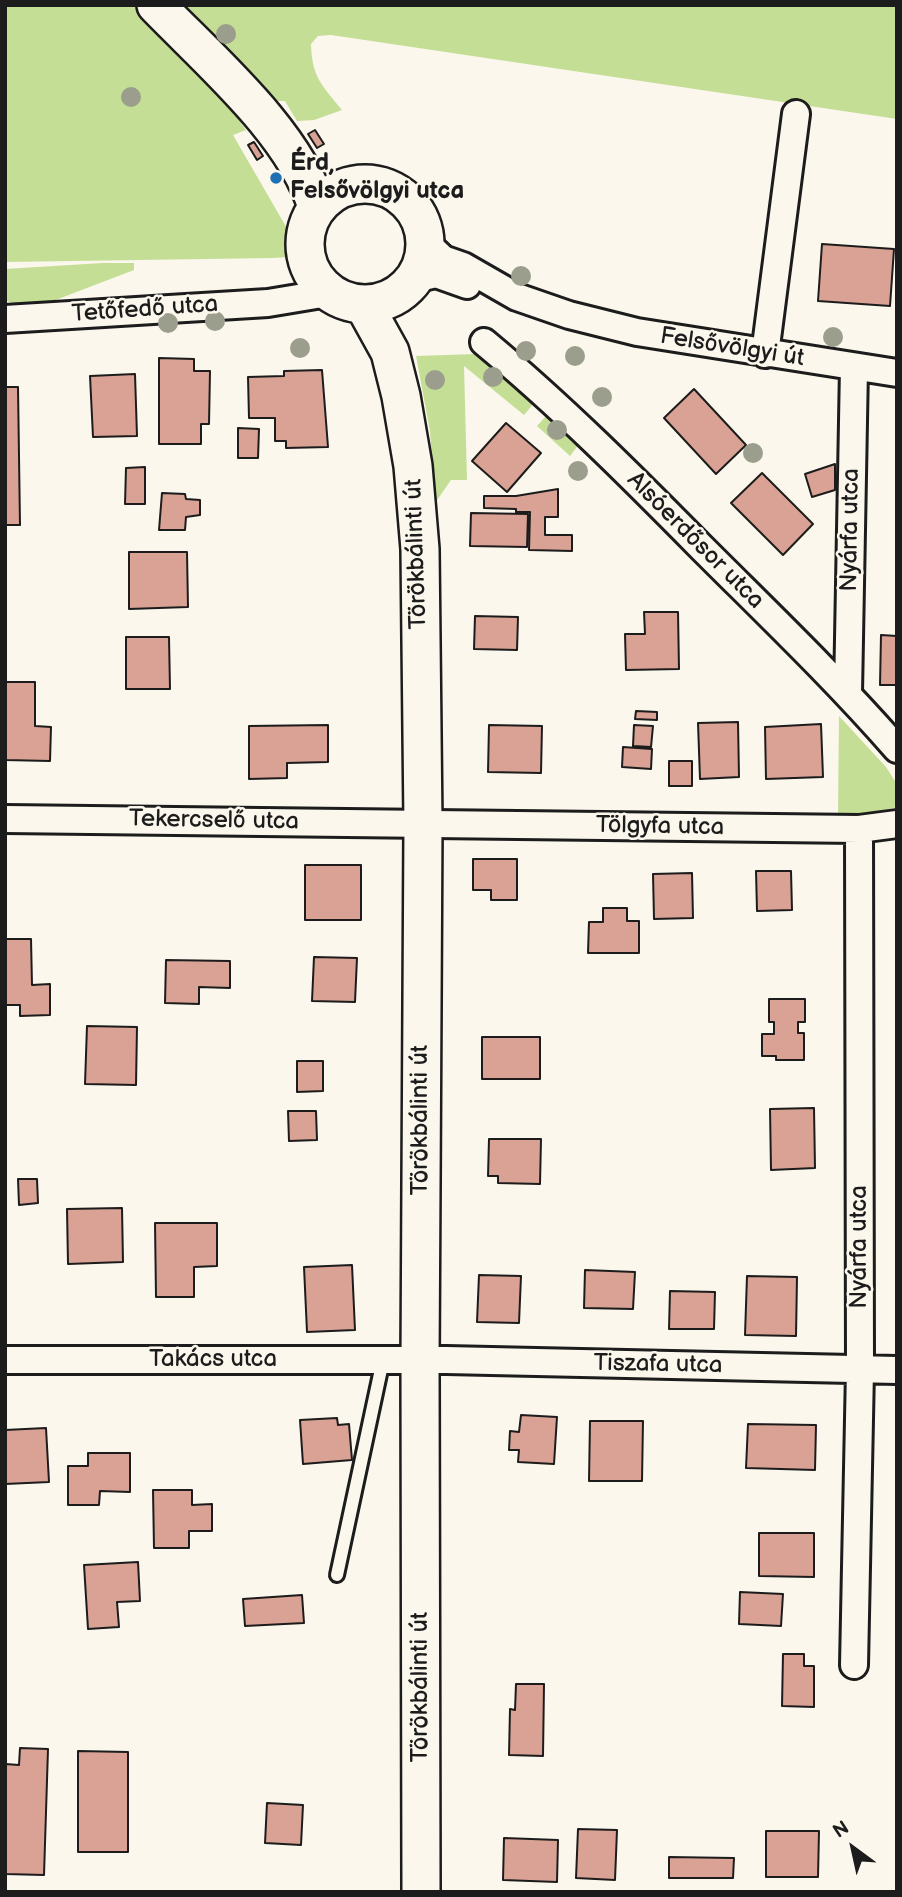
<!DOCTYPE html>
<meta charset="utf-8">
<style>
body{margin:0}
#map{position:relative;width:902px;height:1897px;overflow:hidden;background:#fbf7ec;font-family:"Balsamiq Sans",sans-serif}
canvas{display:block}
.frame{position:absolute;inset:0;border:7px solid #1c1c1c;pointer-events:none}
.north{position:absolute;left:818px;top:1813px;width:70px;height:70px;-webkit-text-stroke:5px #fbf7ec;paint-order:stroke;rotate:327deg;font-size:19px;font-weight:700;line-height:28px;text-align:center;color:#1c1c1c}
.north::after{content:'';display:block;margin:auto;width:24px;height:32px;background:#1c1c1c;clip-path:polygon(50% 0,100% 100%,50% 72%,0 100%)}
</style>
<div id="map">
<canvas width="902" height="1897"></canvas>
<div class="frame"></div>
<div class="north">N</div>
</div>
<script>
const context = document.querySelector('canvas').getContext('2d');
context.lineJoin = 'round';
function fillPath(path, color) { context.fillStyle = color; context.fill(path, 'evenodd'); }
function stroke(path, color, width, dash) { context.strokeStyle = color; context.lineWidth = width; context.lineCap = dash ? 'butt' : 'round'; context.setLineDash(dash || []); context.stroke(path); }
function drawText(font, color, halo, rows, align = 'center') {
  context.font = font + ' "Balsamiq Sans",sans-serif'; context.lineWidth = 5; context.setLineDash([]); context.textBaseline = 'middle'; context.strokeStyle = halo; context.fillStyle = color; for (const [text, x, y, turn = 0] of rows) {
    context.save(); context.translate(x, y); context.rotate((+turn || 0) * Math.PI / 180); context.textAlign = isNaN(turn) ? turn : align; if (halo) context.strokeText(text, 0, 0); context.fillText(text, 0, 0); context.restore();
  }
}
fillPath(new Path2D(`
 M5 5H137L228 105 246 130 233 135 303 256 273 258 5 262Z
 M174 5H897V119L331 35 318 36 311 44C312 78 322 85 342 110L314 120 297 121 285 101H275L269 108Z
 M103 263H134V270L53 301 21 307 5 300V269Z
 M476 354 534 403 524 415 464 366 467 480H451L435 503 430 431 416 356Z
 M547 415 579 444 570 456 537 426Z
 M839 716 886 767 897 784V807L861 816 838 817Z`), '#c4de95');
const building = new Path2D(`
 M315 130 324 144 317 148 308 134Z
 M254 142 263 156 257 160 248 145Z
 M822 244 894 249 890 306 818 301Z
 M159 358 194 359V371H210L209 424H201V444H159Z
 M322 370 328 447 286 448V441H275V418H249L248 377 284 376V371Z
 M135 374 137 436 93 437 90 376Z
 M5 387H18L20 525H5Z
 M694 389 746 445 716 474 664 418Z
 M506 423 541 453 507 492 472 461Z
 M238 428 259 429 258 458H238Z
 M835 464V490L812 497 805 474Z
 M145 467V504H125L126 468Z
 M762 473 813 524 783 555 731 503Z
 M558 489V517H545V535H572V551L529 550 530 512H516V509L484 508V496H516Z
 M162 493 185 494 186 499 200 500V515L186 517 185 530H159Z
 M471 513 528 514 527 547 470 546Z
 M129 552H187L188 607 129 609Z
 M644 612H678L679 669 626 670 625 634H645Z
 M475 616 518 617 517 650 474 649Z
 M881 635 897 636V685H880Z
 M126 637H169L170 689H126Z
 M5 682H35V726L51 727 50 761 5 760Z
 M636 711 657 712V720L635 719Z
 M738 722 739 777 700 779 698 723Z
 M821 724 823 777 766 779 765 727Z
 M328 725V762L287 763V778L249 779V726Z
 M489 725 542 726 541 773 488 772Z
 M634 725 653 726 651 747 633 746Z
 M623 747 652 749 651 769 622 767Z
 M669 761H692V786H669Z
 M473 859H517V900H491V890H473Z
 M305 865H361V920H305Z
 M756 871H791L792 910 757 911Z
 M692 873 693 918 654 919 653 874Z
 M603 908H627V921H639V953H588L589 922H603Z
 M5 939H31L32 985 50 984V1015L20 1016V1005H5Z
 M314 957 357 958 355 1002 312 1001Z
 M166 960 230 961V988L199 987V1004L165 1003Z
 M769 999H805V1022H798V1033H804V1060H776V1056H762V1034H774V1022H769Z
 M87 1026 137 1027 136 1085 85 1084Z
 M482 1037H540V1079H482Z
 M297 1061H323V1091L297 1092Z
 M814 1108 815 1168 771 1170 770 1109Z
 M288 1111H316L317 1140 289 1141Z
 M489 1139H541L540 1184 498 1183V1176H488Z
 M18 1179H37L38 1203 19 1205Z
 M122 1208 123 1262 68 1264 67 1209Z
 M155 1223H217V1266L194 1267V1297H156Z
 M352 1265 355 1330 307 1332 304 1267Z
 M585 1270 635 1272 633 1309 584 1308Z
 M479 1275 521 1276 519 1323 477 1322Z
 M747 1276 797 1277 796 1336 745 1335Z
 M670 1291 715 1292 714 1329H669Z
 M521 1415 557 1417 554 1464 518 1462 519 1450H509L510 1431 519 1432Z
 M337 1418 338 1425 349 1424 352 1460 303 1464 300 1420Z
 M590 1421H643L642 1481H589Z
 M748 1424 816 1425 815 1470 746 1468Z
 M46 1428 49 1482 5 1484V1430Z
 M88 1453H130V1492L100 1491 99 1505H68V1466H88Z
 M153 1490H192V1505L212 1504V1531H189V1548H154Z
 M759 1533H814V1577L759 1576Z
 M138 1562 140 1601 117 1602 119 1627 88 1629 84 1565Z
 M740 1592 783 1594 781 1626 739 1624Z
 M302 1595 304 1623 245 1626 243 1599Z
 M783 1654H804V1666H814V1707L782 1706Z
 M516 1684H544L543 1756 509 1755 510 1709 515 1710Z
 M20 1748 48 1749 44 1875 5 1874V1764L19 1765Z
 M78 1751 128 1752V1852H78Z
 M267 1803 303 1805 301 1845 265 1843Z
 M578 1829 617 1830 615 1880 576 1878Z
 M766 1831H819L818 1877H766Z
 M504 1838 558 1840 557 1882 503 1880Z
 M669 1857 734 1858 733 1878H669Z`);
fillPath(building, '#daa294');
stroke(building, '#1c1c1c', 2);
const lane = new Path2D(`
 M337 1575 383 1360`);
const street = new Path2D(`
 M425 242 443 259 463 266 517 297 569 315 637 332 897 373
 M414 279 436 274 467 285
 M5 319 268 303 328 293
 M484 342C561 406 631 476 701 547 767 613 835 678 897 749
 M765 354 796 114
 M848 693 854 367
 M5 819 859 829 897 824
 M5 1360H446L897 1370
 M854 1665 860 1370 859 829`);
const secondary = new Path2D(`
 M156 5C209 60 295 133 317 207
 M305 244a60 60 0 1 1 120 0a60 60 0 1 1-120 0Z
 M364 305 390 352 401 396 413 466 420 549 423 824 420 1361 421 1892`);
stroke(lane, '#1c1c1c', 18);
stroke(street, '#1c1c1c', 32);
stroke(secondary, '#1c1c1c', 42);
stroke(lane, '#fbf7ec', 12);
stroke(street, '#fbf7ec', 26);
stroke(secondary, '#fbf7ec', 37);
context.fillStyle = '#9c9e8d';
for (const [x, y] of [
 [226,34],
 [131,97],
 [521,276],
 [215,321],
 [168,323],
 [833,337],
 [300,348],
 [526,351],
 [575,356],
 [493,377],
 [435,380],
 [602,397],
 [557,430],
 [753,453],
 [578,471]
]) { context.beginPath(); context.arc(x, y, 10, 0, 2 * Math.PI); context.fill(); }
for (const [x, y, r, color] of [
 [276,178,7,"#1f6fb2"]
]) { const dot = new Path2D(); dot.arc(x, y, r, 0, 2 * Math.PI); context.fillStyle = color; context.fill(dot); stroke(dot, '#fbf7ec', 2.5); }
drawText('bold 24px', '#1c1c1c', '#fbf7ec', [
 ["Érd,",290,164],
 ["Felsővölgyi utca",290,192]
], 'left');
drawText('24px', '#1c1c1c', '#fbf7ec', [
 ["Tetőfedő utca",145,310,-4],
 ["Felsővölgyi út",732,348,9],
 ["Nyárfa utca",851,530,-89],
 ["Alsóerdősor utca",695,541,45],
 ["Törökbálinti út",417,554,-92],
 ["Tekercselő utca",214,821,1],
 ["Tölgyfa utca",660,827,1],
 ["Törökbálinti út",421,1120,-90],
 ["Nyárfa utca",860,1247,-90],
 ["Takács utca",213,1360],
 ["Tiszafa utca",658,1365,1],
 ["Törökbálinti út",421,1687,-90]
]);
</script>
